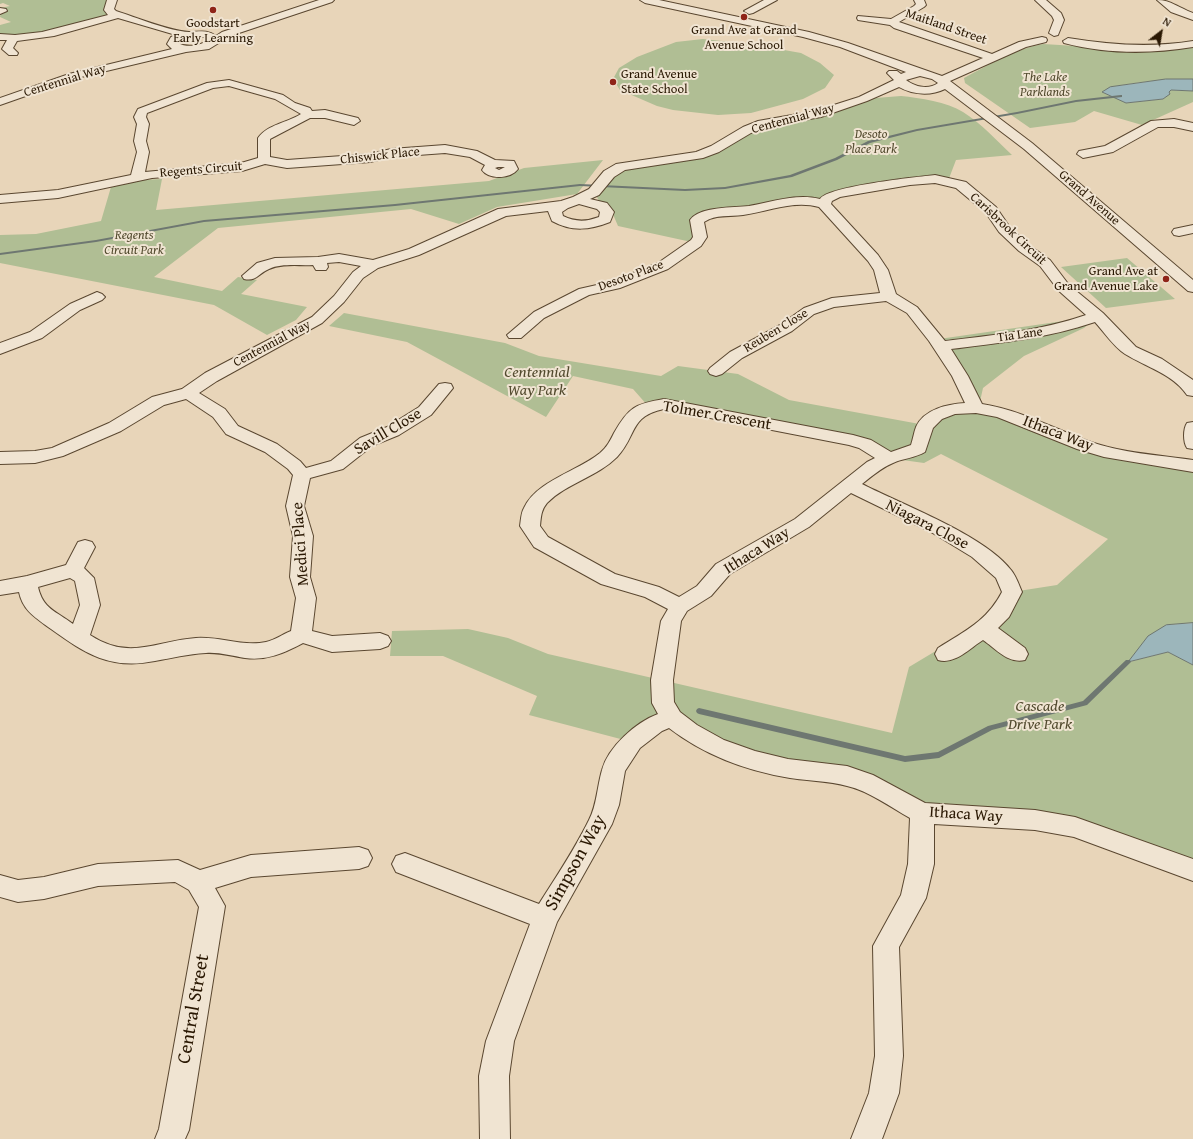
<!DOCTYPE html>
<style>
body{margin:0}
#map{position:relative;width:1193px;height:1139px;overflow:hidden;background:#e8d5b9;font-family:"Gentium Book Plus",serif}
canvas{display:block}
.north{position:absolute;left:1141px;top:12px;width:40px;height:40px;-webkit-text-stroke:3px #f0e4d2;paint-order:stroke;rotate:31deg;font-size:11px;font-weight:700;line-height:16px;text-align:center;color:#2a1803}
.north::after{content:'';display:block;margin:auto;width:14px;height:18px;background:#2a1803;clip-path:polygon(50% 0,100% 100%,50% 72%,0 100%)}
</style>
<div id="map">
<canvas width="1193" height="1139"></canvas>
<div class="north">N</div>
</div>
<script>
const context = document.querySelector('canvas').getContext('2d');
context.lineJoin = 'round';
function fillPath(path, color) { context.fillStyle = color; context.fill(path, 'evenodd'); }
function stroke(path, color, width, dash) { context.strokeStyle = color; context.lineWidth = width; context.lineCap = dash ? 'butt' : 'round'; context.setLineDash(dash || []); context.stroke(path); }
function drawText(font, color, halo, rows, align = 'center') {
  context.font = font + ' "Gentium Book Plus",serif'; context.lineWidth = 4; context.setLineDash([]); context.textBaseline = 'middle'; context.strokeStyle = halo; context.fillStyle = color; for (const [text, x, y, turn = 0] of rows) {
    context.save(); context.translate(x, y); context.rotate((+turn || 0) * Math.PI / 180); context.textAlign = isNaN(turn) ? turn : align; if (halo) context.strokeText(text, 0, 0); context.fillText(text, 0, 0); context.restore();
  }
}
fillPath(new Path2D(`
 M0 0H112L109 10 118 15C84 25 51 36 15 38 10 38 5 36 0 37V25L11 22 0 17 1 11 0 8 10 6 3 3 0 4Z
 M703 39 750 44 801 53 820 63 834 75 825 88 803 99 751 113 718 115 673 110 657 106 620 90 613 79 619 68 637 57 676 42Z
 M1043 44 1143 50 1193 48V79C1171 79 1120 82 1102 92L1127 103 1163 99 1171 90 1193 91V102L1142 125 1094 111 1075 122 1030 128 965 83 964 78C988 65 1015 49 1043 44Z
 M901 96C920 98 947 102 963 112 981 123 996 140 1012 155L956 160 948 181 935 179 816 201 703 215 696 243 618 226 612 212 602 206 594 192 614 170 684 159 747 130 817 114 863 99Z
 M603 160 577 194 497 207 459 224 411 209 218 228 154 277 222 291 238 277 257 280 241 294 307 307 296 320 267 335 214 305 0 263V235L36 234 101 221 111 187 140 180 162 179 156 210 489 181 524 168Z
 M1127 258 1175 299 1106 308 1061 267Z
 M344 313 505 343 539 356 661 376 678 366 738 374 789 400 925 425 936 415 976 408 1083 445 1193 466V623L1166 625 1129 662 1168 652 1193 665V870L1075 827 922 813 865 782 788 768 672 718 632 742 529 715 537 696 443 656H390L392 631 468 629 508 638 548 654 892 733 909 667 939 649 947 654 1012 592 1057 585 1108 539 941 454 924 463 888 458 865 444 648 406 633 389 573 376 546 417 407 342 329 326Z
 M1098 316 1084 328 1024 356 983 388 979 406 939 339Z`), '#b0be94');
const water = new Path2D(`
 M1166 79H1193V91L1171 90 1169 92 1170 94 1163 99 1126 103 1102 92 1110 87Z
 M1193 623V665L1168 652 1128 662 1148 636 1166 625Z`);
fillPath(water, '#9cb6bb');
stroke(water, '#6e7771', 1);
fillPath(new Path2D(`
 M1121 95H1122V97L1076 102 1017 114 917 131 870 143 837 160 792 177 725 189 685 191 580 186 395 206 204 222 96 242 0 255V253L96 240 204 220 395 204 580 184 685 189 725 187 790 175 835 158 868 141 917 129 1017 112 1076 100Z
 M1126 660H1130L1131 662 1087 705 992 730 939 758 905 762 699 714 697 713 696 711 697 709 699 708 905 756 938 752 988 726 1083 701Z`), '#6e7771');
const minor = new Path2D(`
 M107 0H117L114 9 116 11C135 17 169 31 189 32 199 32 207 29 216 36L222 32 319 0H334L332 2 230 36 209 49 186 52 77 78 0 105V98L69 74 172 49 167 44 171 37 176 35 118 18 54 36 17 41 13 48 18 53 17 55H9L2 49 7 40H0V34L15 35 42 32 108 15 104 10ZM196 37H204L208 40C200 46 187 48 178 43L183 40Z
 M640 0H659L809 32 848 43 942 76 983 58 894 28 890 25 858 20 857 18 858 16 891 19 914 6 916 4 914 0H924L926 5 924 7 899 22 992 54 1019 42 1042 37 1046 38 1047 40 1046 42 1026 47 950 81 1032 143 1193 280V292L1188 291 1024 149 945 89C931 96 913 95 899 87L867 101 821 117 765 127 751 133 719 152 703 158 625 170 614 177 599 195 590 199 607 203 614 212 610 222C590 230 572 232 552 221L548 211 506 216 419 255 378 268 363 278 344 302 322 323 217 381 199 393 225 409 238 426 277 444 300 461 306 468 331 461 360 438 387 427 419 407 439 384 445 383 451 384 453 388 431 415 399 435 372 446 343 469 310 478 304 506 313 536 310 577 316 598 312 631 332 636 380 633 388 636 391 641 388 646 380 649 332 652 303 643C284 653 267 661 245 658 232 656 219 652 206 653 188 654 172 658 155 661 110 670 86 654 51 629 36 618 23 611 19 592L0 595V581L27 576 66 565 78 542 85 540 92 542 95 547 84 568 94 578 100 605 90 635C130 661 155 641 196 638 219 636 243 647 266 642 275 640 283 634 291 631L296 598 290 577 293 536 286 506 293 475 288 469 265 452 226 434 213 417 186 399 164 405 121 431 63 456 35 463 0 464V452L35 451 52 448 109 423 152 397 182 389 205 373 312 317 334 296 353 272 361 266 339 262 327 263 328 267 326 270H316L313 265C299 266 282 263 269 269 259 273 256 282 244 279L242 276 257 263 275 258 318 257 339 254 373 260 409 249 498 209 561 201 573 197 589 189 604 171 616 164 696 152 711 146 743 127 758 121 815 111 859 97 894 80 887 73 889 71H897L901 74 906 72 840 47 803 37 645 3ZM920 76 932 79 938 83C929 90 915 87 906 80ZM579 204 597 209 600 212 599 217C586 222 575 222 563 216L562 212 568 208ZM70 578 75 581 80 605 73 624C56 611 43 609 38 587Z
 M764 0H777L753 13 749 14 744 11Z
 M1035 0H1046L1061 13 1064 20 1058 35 1054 36 1049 33 1054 20 1052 16Z
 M1157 0C1171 0 1179 8 1193 13V20L1171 12Z
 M0 8 6 9 7 11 0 14Z
 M1068 38C1110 45 1151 48 1193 41V47C1151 54 1106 54 1064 43L1063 41Z
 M229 80 283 95 295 103 310 108 312 111 325 110 358 118 360 121 354 125 325 118H310L270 139V157L287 160 370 154 391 149 445 145 477 151 495 160 514 161 518 169C511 179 489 180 482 170L485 165 470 157 445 153 391 157 370 162 287 168 265 164 242 171 152 178 58 198 0 203V195L58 190 131 175 137 152 134 141 137 124 134 117 138 109 207 83ZM229 86 275 99 301 114C287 123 268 124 258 138V158L241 163 145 172 149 152 146 141 149 124 146 117 147 113 213 88ZM498 167H505L499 170 495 168Z
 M1174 119 1193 123V131L1174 127H1158L1113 152 1083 158 1077 154 1079 151 1105 146 1151 121Z
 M935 175 966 182 996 207 1009 226 1029 245 1050 260 1069 285 1103 313 1136 347 1162 359 1193 380V396L1187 395C1173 374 1146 367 1125 354 1114 347 1104 332 1095 322 1048 338 1000 343 951 349L968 376 982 404C1020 410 1053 428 1088 441 1121 453 1158 455 1193 460V472L1104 457 1077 449 997 417 976 413 955 414 942 419 933 428 925 452C915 458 904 458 893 463 881 468 872 476 862 484 903 505 984 535 1011 570 1016 576 1019 585 1022 592L1009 617 998 628 1025 648 1028 654 1025 660C1008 664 996 649 983 640 970 648 955 665 938 660L935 654 938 648C965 631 987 621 1002 592L996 578 972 557 931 532 851 493 809 527 730 574 711 596 687 611 681 621 673 680 674 702 680 712 697 725 724 740 755 751 788 759 847 766 873 775 925 803 1035 810 1075 817 1193 859V881L1074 837 1035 830 934 824V864L926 898 899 947 903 1056 899 1093 882 1139H851L869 1093 875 1056 873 946 901 895 908 864 910 818C890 807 869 791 847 786 829 781 809 781 790 778 747 771 704 755 669 728L662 731 640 748 625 771 619 805 612 824 557 922 514 1041 509 1076 510 1139H480L479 1076 486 1041 530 924 396 872 392 864 396 856 405 853 539 904C556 877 575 849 589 820 597 805 597 787 602 770 608 747 636 722 658 714L652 703 651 680 661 621 668 609 645 597 601 584 534 547 520 526C521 520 521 513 524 508 536 481 578 471 600 453 607 447 610 441 614 433 629 407 635 404 664 399L853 435 871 440 891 452 911 445C913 439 914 432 916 427 924 409 948 404 965 403L952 376 929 341 907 313 886 301 834 307 814 314 792 331 742 358 722 374 716 376 710 374 708 371 710 368 730 352 780 325 804 308 832 298 880 293 874 270 868 261 819 207C794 200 769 211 743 215 730 217 716 214 704 222L707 237 701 246 668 269 620 288 589 295 544 318 521 338H509L507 335 534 312 579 289 610 282 658 263 691 240 693 237 690 220C700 206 733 208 749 206 773 202 796 193 820 199 828 186 917 177 935 175ZM935 183 956 188 986 213 999 232 1019 251 1040 266 1059 291 1086 315C1040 331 993 335 945 341L917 307 896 294 888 270 878 255 831 204 832 201 840 197 910 185ZM664 409 849 445 859 448 875 458 867 462 795 519 716 564 697 586 679 597 659 587 615 574 548 537 540 526C541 517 541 510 547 503 567 483 597 477 617 457 637 436 629 416 664 409Z
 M1193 225V233L1179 236 1174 235 1172 232 1174 229Z
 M97 292 102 294 105 297 102 300 80 310 42 338 0 354V343L30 332 70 304Z
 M1193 422V449L1187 448C1183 442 1183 429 1187 423Z
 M359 847 368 850 372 858 368 866 359 869 251 877 215 888 225 906 189 1130 185 1139H155L159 1129 199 907 189 890 175 882 98 886 44 899 18 902 0 897V875L18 880 44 877 98 864 178 860 200 870 251 855Z`);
stroke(minor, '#5a4730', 2);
fillPath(minor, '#f0e4d2');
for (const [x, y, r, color] of [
 [213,10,4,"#8f2418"],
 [744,17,4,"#8f2418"],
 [613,82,4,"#8f2418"],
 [1166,279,4,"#8f2418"]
]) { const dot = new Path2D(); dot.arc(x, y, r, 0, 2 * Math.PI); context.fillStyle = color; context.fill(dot); stroke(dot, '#f0e4d2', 1.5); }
drawText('13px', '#2a1803', '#f0e4d2', [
 ["Goodstart",213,24],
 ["Early Learning",213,39],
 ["Grand Ave at Grand",744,31],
 ["Avenue School",744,46],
 ["Grand Avenue",621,75,"left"],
 ["State School",621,90,"left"],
 ["Grand Ave at",1158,272,"right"],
 ["Grand Avenue Lake",1158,287,"right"]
]);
drawText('13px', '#2a1803', '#f0e4d2', [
 ["Maitland Street",946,27,19],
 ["Centennial Way",65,81,-17],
 ["Centennial Way",793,119,-15],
 ["Chiswick Place",380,156,-6],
 ["Regents Circuit",201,170,-5],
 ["Grand Avenue",1089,198,41],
 ["Carisbrook Circuit",1008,229,43],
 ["Desoto Place",631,276,-20],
 ["Reuben Close",776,331,-31],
 ["Tia Lane",1020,335,-8],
 ["Centennial Way",272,344,-28]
]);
drawText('italic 13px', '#524a2e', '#f0e4d2', [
 ["The Lake",1045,78],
 ["Parklands",1045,93],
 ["Desoto",871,135],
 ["Place Park",871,150],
 ["Regents",134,236],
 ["Circuit Park",134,251]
]);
drawText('italic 16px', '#524a2e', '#f0e4d2', [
 ["Centennial",537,373],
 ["Way Park",537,391],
 ["Cascade",1040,707],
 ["Drive Park",1040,725]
]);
drawText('16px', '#2a1803', '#f0e4d2', [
 ["Tolmer Crescent",717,416,10],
 ["Savill Close",388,432,-31],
 ["Ithaca Way",1058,434,21],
 ["Niagara Close",927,525,27],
 ["Medici Place",301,544,-94],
 ["Ithaca Way",757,551,-32],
 ["Ithaca Way",966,815,4]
]);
drawText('19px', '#2a1803', '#f0e4d2', [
 ["Simpson Way",576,863,-61],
 ["Central Street",194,1009,-80]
]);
</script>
